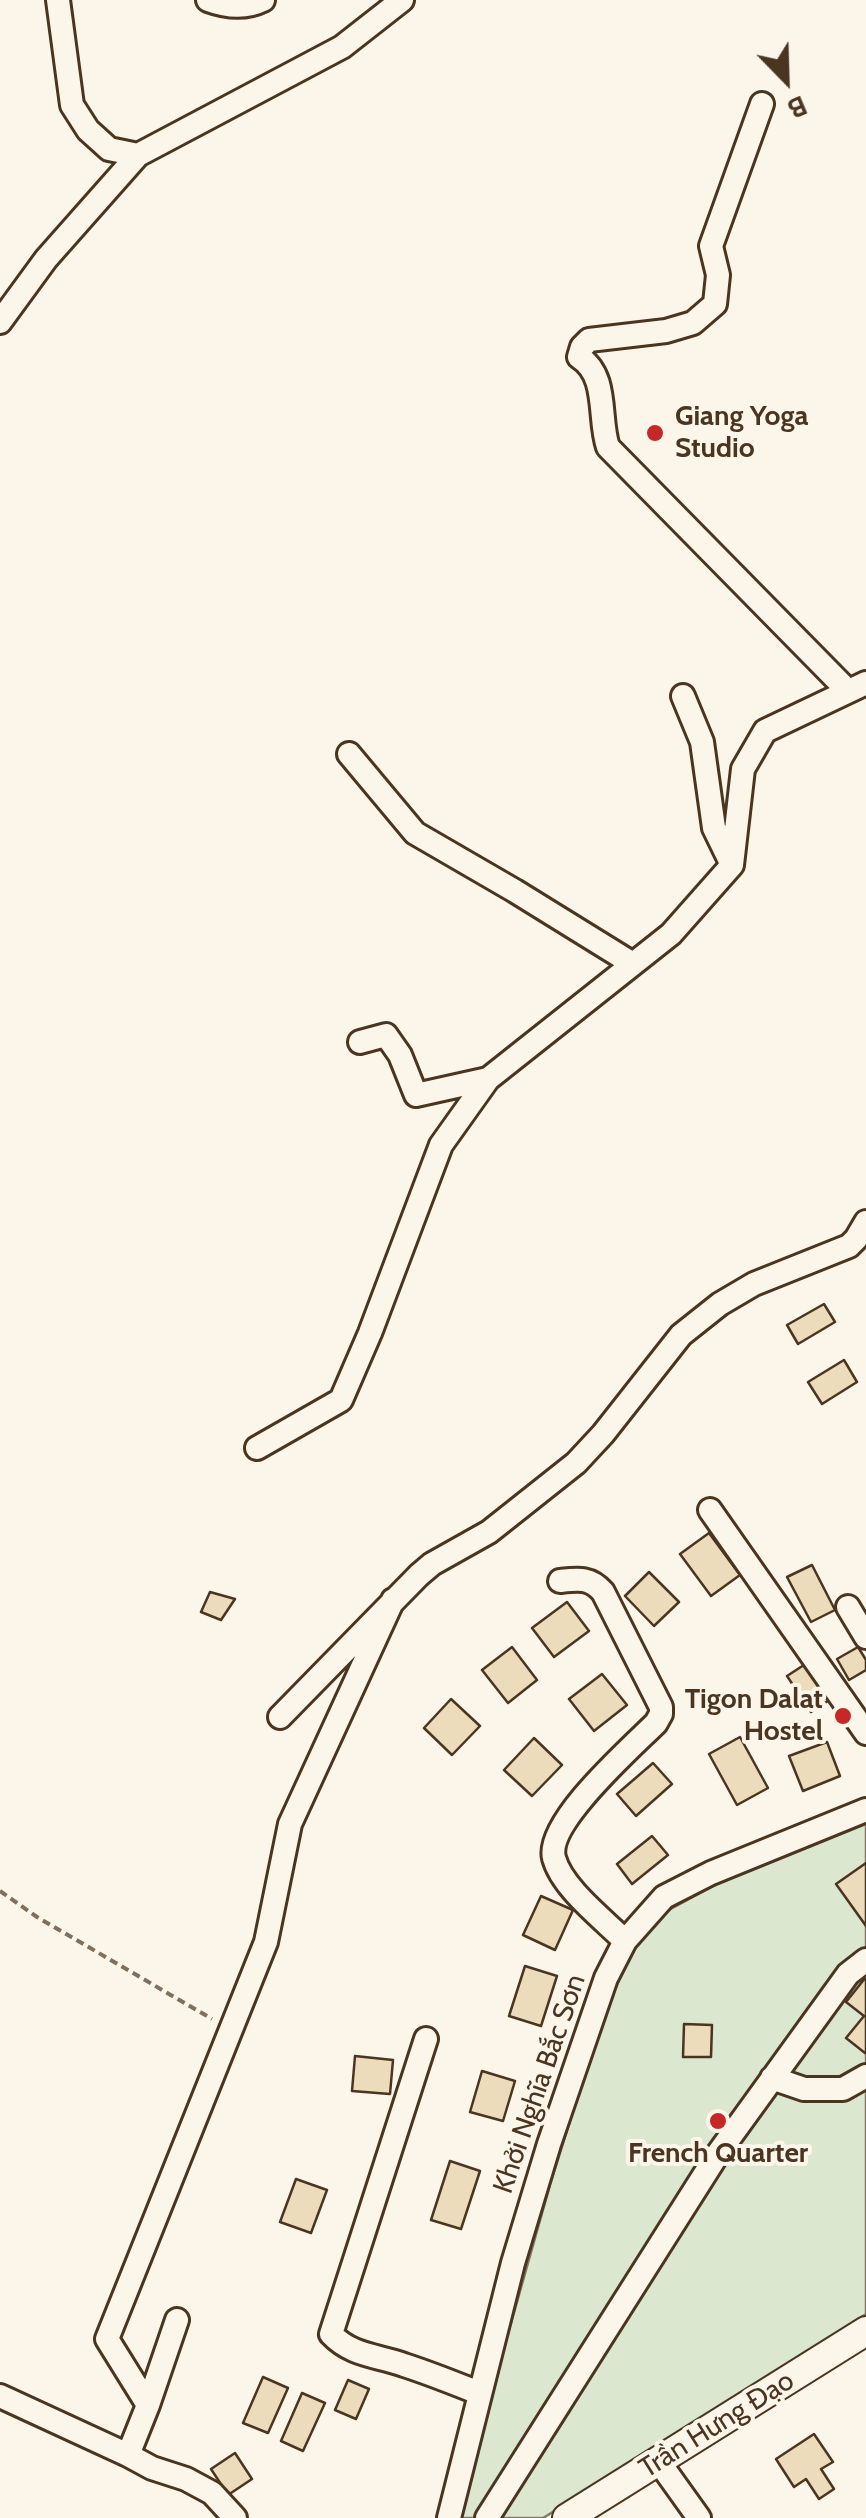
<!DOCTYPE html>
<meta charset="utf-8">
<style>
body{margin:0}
#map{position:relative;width:866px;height:2518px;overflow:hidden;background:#fbf6e9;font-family:Cabin,sans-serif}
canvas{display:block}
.north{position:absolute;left:736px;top:30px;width:100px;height:100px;-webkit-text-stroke:8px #fbf6e9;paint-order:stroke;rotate:157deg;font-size:28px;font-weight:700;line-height:40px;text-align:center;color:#4a3520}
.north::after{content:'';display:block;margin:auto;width:35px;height:45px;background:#4a3520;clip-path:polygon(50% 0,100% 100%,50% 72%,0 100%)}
</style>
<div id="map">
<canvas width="866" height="2518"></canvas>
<div class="north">B</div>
</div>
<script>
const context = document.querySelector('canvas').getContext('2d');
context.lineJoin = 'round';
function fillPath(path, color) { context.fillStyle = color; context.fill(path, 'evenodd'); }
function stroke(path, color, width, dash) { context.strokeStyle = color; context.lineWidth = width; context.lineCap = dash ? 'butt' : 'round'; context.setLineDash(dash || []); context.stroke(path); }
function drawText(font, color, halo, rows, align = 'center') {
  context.font = font + ' Cabin,sans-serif'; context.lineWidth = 8; context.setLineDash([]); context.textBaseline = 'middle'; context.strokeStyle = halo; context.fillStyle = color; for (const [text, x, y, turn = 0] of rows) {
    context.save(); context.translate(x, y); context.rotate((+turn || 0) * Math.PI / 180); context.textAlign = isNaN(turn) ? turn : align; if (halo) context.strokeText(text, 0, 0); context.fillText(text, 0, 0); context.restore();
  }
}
const green = new Path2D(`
 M866 1824V2314L734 2400 543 2518H456L550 2185 590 2057 611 1998 633 1948 667 1911 713 1886Z`);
fillPath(green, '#dce7d0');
stroke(green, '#887966', 2.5);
const building = new Path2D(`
 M824 1304 835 1322 798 1344 787 1325Z
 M844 1360 857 1382 822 1404 808 1382Z
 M709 1533 740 1575 711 1596 680 1554Z
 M812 1565 835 1610 811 1622 787 1577Z
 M649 1572 679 1602 654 1626 625 1596Z
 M210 1592 235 1599 221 1620 201 1612Z
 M567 1602 589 1631 554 1657 532 1628Z
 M512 1647 537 1680 508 1703 482 1670Z
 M858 1647 866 1660V1670L849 1680 837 1659Z
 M807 1663 831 1699 811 1712 787 1676Z
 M602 1674 627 1705 594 1731 569 1699Z
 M451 1699 480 1726 452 1755 424 1728Z
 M740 1737 768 1788 737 1805 709 1754Z
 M534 1738 562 1765 532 1796 504 1770Z
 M827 1742 840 1776 803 1791 789 1756Z
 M653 1763 672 1784 636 1816 617 1794Z
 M652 1836 668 1855 632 1884 617 1864Z
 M866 1863V1926L836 1884Z
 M541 1896 573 1910 555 1950 523 1935Z
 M525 1966 557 1976 541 2026 509 2016Z
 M866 1977V2052L865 2053 846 2038 864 2016 846 2002Z
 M684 2024 712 2025 711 2057H683Z
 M355 2056 393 2060 390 2094 352 2091Z
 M482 2071 515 2081 503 2121 470 2112Z
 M450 2161 480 2171 461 2229 431 2220Z
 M296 2179 327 2190 311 2233 280 2222Z
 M263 2377 288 2388 268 2433 243 2423Z
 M348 2380 369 2389 356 2419 335 2410Z
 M302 2393 325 2403 303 2451 281 2441Z
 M814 2434 833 2462 821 2469 834 2489 819 2499 806 2479 794 2487 776 2459Z
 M235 2453 252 2479 228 2495 211 2469Z`);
fillPath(building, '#ecdcbc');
stroke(building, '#4a3520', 2.5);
const minor = new Path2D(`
 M58 0 72 105 88 130 109 149 138 155 342 47 402 0
 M208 0C227 7 245 9 263 0
 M762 104 711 246 718 275 715 304 693 323 666 331 589 340 582 347 579 357C609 376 598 418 608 447L848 691
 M0 322 46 259 138 155
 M683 696 702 742 714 828 732 865
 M349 754 415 833 515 891 633 964
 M360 1042 386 1035 400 1055 416 1095 488 1079
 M257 1448 341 1400 370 1333 441 1145 488 1079 671 934 732 865 743 769 765 731 866 683
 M710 1510 866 1733
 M560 1581C578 1579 590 1577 603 1592L661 1707V1714L656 1723C632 1747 545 1823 554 1858 562 1888 603 1919 625 1941
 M848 1607 866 1637
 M280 1717 419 1575 432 1564 489 1532 576 1463 603 1434 681 1335 720 1304 754 1284 849 1246 856 1239 866 1222
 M426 2039 331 2334C352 2356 376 2355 404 2365 429 2373 454 2383 479 2393
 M772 2078 804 2089H843L866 2076
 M0 2396 128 2455
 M148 2405 177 2320
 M659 2462 699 2518
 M235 2518 212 2493 186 2479 152 2468 128 2455 148 2405 107 2339 266 1942 290 1824 393 1600
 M449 2518 513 2263 549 2144 606 1978 625 1941 664 1897 711 1873 866 1810
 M487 2518 717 2155 848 1974 866 1960`);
const major = new Path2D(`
 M567 2518 866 2331`);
stroke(minor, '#4a3520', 28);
stroke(major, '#4a3520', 32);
stroke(new Path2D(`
 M0 1891 37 1917 212 2019`), '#7f6f5c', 4, [8, 5]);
stroke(minor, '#fbf6e9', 22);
stroke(major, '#fbf6e9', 28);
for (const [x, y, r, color] of [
 [655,433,10,"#c62828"],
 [843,1716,10,"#c62828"],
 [718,2121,10,"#c62828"]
]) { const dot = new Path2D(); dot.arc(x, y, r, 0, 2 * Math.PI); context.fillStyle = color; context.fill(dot); stroke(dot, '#fbf6e9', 4); }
drawText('bold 28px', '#4a3520', '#fbf6e9', [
 ["Giang Yoga",675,417],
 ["Studio",675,449],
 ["Tigon Dalat",823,1700,"right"],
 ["Hostel",823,1732,"right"],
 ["French Quarter",718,2154,"center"]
], 'left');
drawText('28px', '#4a3520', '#fbf6e9', [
 ["Khởi Nghĩa Bắc Sơn",540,2084,-71],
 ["Trần Hưng Đạo",717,2425,-32]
]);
</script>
